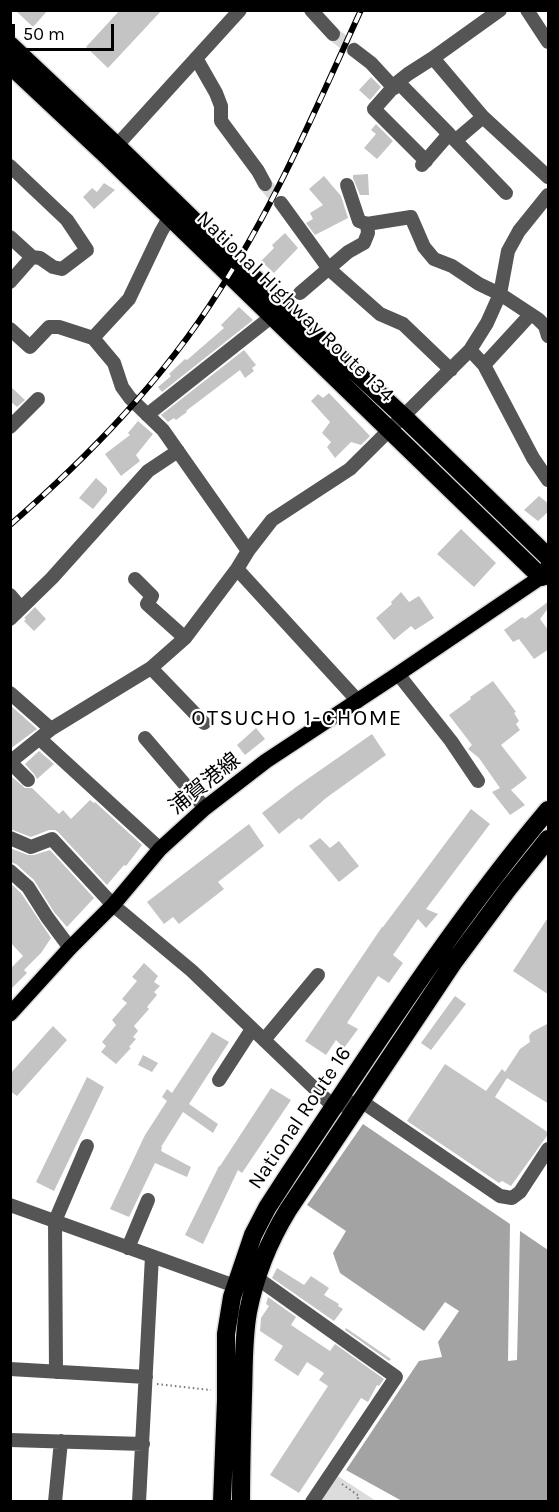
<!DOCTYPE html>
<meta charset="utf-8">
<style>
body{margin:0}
#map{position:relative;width:559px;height:1512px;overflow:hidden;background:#fff;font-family:Karla,sans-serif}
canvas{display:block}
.frame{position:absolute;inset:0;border:12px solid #000;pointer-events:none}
.scale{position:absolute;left:12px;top:24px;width:102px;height:27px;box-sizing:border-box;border:3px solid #000;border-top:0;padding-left:8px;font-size:18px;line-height:21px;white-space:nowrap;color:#000;-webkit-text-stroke:4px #fff;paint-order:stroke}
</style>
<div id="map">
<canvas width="559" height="1512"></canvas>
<div class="frame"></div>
<div class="scale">50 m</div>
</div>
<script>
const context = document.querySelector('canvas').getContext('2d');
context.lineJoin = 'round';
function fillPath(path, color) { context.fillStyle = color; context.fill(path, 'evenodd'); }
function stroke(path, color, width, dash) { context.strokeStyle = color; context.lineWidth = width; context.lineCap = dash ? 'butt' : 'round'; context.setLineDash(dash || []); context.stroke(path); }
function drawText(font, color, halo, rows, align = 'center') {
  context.font = font + ' Karla,"Noto Sans JP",sans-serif'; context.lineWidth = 4.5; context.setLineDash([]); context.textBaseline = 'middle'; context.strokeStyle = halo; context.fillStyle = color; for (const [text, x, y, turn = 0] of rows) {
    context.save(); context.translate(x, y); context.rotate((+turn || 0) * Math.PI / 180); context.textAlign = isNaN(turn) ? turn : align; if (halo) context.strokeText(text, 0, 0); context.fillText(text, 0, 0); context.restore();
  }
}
fillPath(new Path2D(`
 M338 1476 376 1501H321Z`), '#dcdcdc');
fillPath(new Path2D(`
 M363 1124 510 1224 508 1361 517 1360 520 1231 548 1250V1501H402L346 1470 419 1361 442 1357 438 1342 459 1311 445 1302 424 1331 340 1273 333 1253 346 1231 307 1205Z`), '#a3a3a3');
fillPath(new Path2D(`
 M15 10H48L33 27Z
 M120 10H162L108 68 86 47Z
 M371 77 381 87 370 100 359 90Z
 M376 124 393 141 377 159 364 148 376 134 371 130Z
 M368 174 369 195H360L353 178V175Z
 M324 176 341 196 348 218 315 235 306 223 313 219 310 213 323 205 309 189Z
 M104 183 115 190 94 209 83 197 92 188 97 192Z
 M285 233 298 248 274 273 261 261 274 248 272 245Z
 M239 307 253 320 162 392 158 387 171 376 169 374 185 359 187 360 224 328 221 325Z
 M244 350 256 365 252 368 254 371 245 378 240 370 186 411 187 412 176 420 174 418 168 422 161 415Z
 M10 386 25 400 17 407 10 401Z
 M329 393 370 436 361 445 351 442 335 458 327 447 331 442 322 433 330 422 311 401 318 394 323 398Z
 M138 421 153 434 136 455 140 461 121 476 105 454 130 435 128 433Z
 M96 478 107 488V492L93 509 79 498Z
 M539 496 549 504V511L538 521 524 510Z
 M461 529 496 563 474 587 437 554Z
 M401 592 409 602 419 596 434 618 415 630 411 626 394 640 376 618 392 604 391 602Z
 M549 601V607L540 619 549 631V649L534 659 519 639 513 642 504 630 522 617 525 619Z
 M35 607 46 619 34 631 24 621 26 619 24 618Z
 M493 681 516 712 514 713 519 721 516 724 520 730 501 745 527 778 511 790 525 805 510 815 492 792 500 788 479 758 468 749 472 745 449 715 471 699 470 697Z
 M10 705 37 729 10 749Z
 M256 728 265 739 245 755 237 745Z
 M372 734 386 755 326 798 301 820 299 818 279 834 262 813 296 787Z
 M39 751 54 764 37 779 34 774 25 764Z
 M11 776 25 788H32L59 814 63 810 71 819 90 800 94 803 95 802 142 845 126 866 124 865 107 885 58 832 55 830H49L31 837 10 829Z
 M471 809 490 824 426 909 438 914 426 928 418 919 393 955 403 963 389 983 378 976 347 1023 358 1029 344 1048 336 1040 326 1055 305 1041 382 927H383Z
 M249 824 264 846 218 882 224 889 179 924 173 917 164 924 147 902Z
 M320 838 330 848 339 841 359 866 339 882 309 846Z
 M10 848 28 855H34L50 850 94 898 67 927 54 912 34 880 16 864 10 862Z
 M10 883 21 893 51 938 41 953 24 970 27 973 10 990V969L23 956 10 942Z
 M549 916V995L513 971Z
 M144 963 158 976 154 982 160 986 154 992 157 995 147 1007 149 1009 134 1026 138 1031 133 1037 136 1039 129 1047 131 1048 116 1064 101 1052 106 1046 102 1042 116 1025 112 1020 127 1003 122 999 137 981 132 977Z
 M455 996 466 1004 431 1050 421 1043Z
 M549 1023V1104L507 1078 495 1097 549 1133 511 1186 502 1181 499 1183 407 1121 445 1064 486 1091 502 1069 505 1072 520 1049 530 1042 529 1036 532 1032Z
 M53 1026 67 1040 17 1096 10 1091V1074Z
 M212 1032 229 1042 189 1104 218 1124 213 1133 183 1112 161 1147H162L161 1151 191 1167 187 1177 155 1163 129 1217 110 1209 145 1135 167 1101 162 1097 167 1089 172 1093Z
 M143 1055 158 1063 152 1072 138 1065Z
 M87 1077 104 1087 54 1191 36 1182Z
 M271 1088 291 1100 242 1173 238 1170 203 1244 185 1235 219 1166H220Z
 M277 1268 304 1285 311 1276 329 1288 324 1295 339 1304 338 1306 343 1309 334 1321 272 1278Z
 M268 1297 296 1317 291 1325 330 1351 335 1344 384 1379 379 1386 377 1385 368 1402 361 1398 299 1493 270 1475 328 1386 319 1380 324 1373 307 1362 298 1376 274 1360 283 1346 260 1331 261 1318 269 1306 266 1304Z
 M346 1328 391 1359 389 1361 345 1330Z`), '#c4c4c4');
stroke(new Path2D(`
 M333 34 354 50
 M265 184 281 203`), '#d9d9d9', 14, [14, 7]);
const major = new Path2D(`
 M10 1014 70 948 113 905 160 849 205 808 266 761 398 674 541 577 548 566`);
const highway = new Path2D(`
 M10 45 117 146 224 250 404 417 548 557
 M10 65 107 156 541 577 548 575
 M222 1502 226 1400V1334L232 1297 253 1235 267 1208 289 1174C372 1050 452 924 548 810
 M241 1502C241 1466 242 1431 243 1395 244 1368 243 1340 248 1312 255 1276 269 1241 288 1210L453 963 508 889 548 839`);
stroke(major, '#dbdbdb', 18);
stroke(highway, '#dbdbdb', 21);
stroke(new Path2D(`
 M157 1384 211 1390
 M342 1484 359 1496 356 1502`), '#777', 2, [1.5, 3]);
stroke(new Path2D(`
 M311 10 333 34
 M500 10 433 58 483 117 548 177
 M527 10 548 42
 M354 50 371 63 394 88
 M196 58 216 93 221 106V121L258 171 265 184
 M398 82 449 134
 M456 140 483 117
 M110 153 240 10
 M426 161 374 109 398 82 408 74 433 58
 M422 165 449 134 506 193
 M10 166 67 220 87 250 62 269 53 267 40 258 32 257 10 237
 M347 185 359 221 367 224 411 217 424 247 434 259 452 266 479 284 500 294 538 319 545 326 548 336
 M281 203 329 269 380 314 403 324 451 370
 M10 282 32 257
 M300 293 348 252 364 243 368 233 367 224
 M10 329 30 347 49 327H59L93 338 114 363 122 387 130 398 163 430 248 551
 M93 338 129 299 161 232 169 218
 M470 350 484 365 533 458 548 480
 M484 365 530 315
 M147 415 271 317
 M10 427 38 399
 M237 569 358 701
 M135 579 152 596 147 604 185 638
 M10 595 21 608
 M10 619 52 578 148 471 178 451
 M151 668 204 723
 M398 674 451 741 478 781
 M10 693 51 729
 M145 738 205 808
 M40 739 160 849
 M10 762 51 729 151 668 185 638 237 569 248 551 272 520 350 469 470 350 487 323 500 294 508 251 519 231 548 195
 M10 762 28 780
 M10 838 31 847 52 839 113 905 192 971 334 1107 361 1101 500 1196 512 1198 520 1192 548 1149
 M10 871 28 887 47 917 70 948
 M264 1040 318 975
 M219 1080 252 1029
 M10 1205 235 1286 257 1278 396 1377 312 1502
 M128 1248 148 1200
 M10 1369 146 1377
 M56 1372 55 1221 87 1146
 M10 1440 143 1444
 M55 1502 61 1441
 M139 1502 152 1256`), '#555', 14);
stroke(major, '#000', 15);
stroke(highway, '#000', 18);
const rail = new Path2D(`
 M10 525C89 456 163 380 219 291 276 203 317 106 361 10`);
stroke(rail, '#000', 6);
stroke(rail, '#fff', 4, [11]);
drawText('21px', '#000', '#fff', [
 ["National Highway Route 134",295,307,44],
 ["浦賀港線",205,784,-39],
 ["National Route 16",300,1118,-56]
]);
context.letterSpacing = '1.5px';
drawText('22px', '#000', '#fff', [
 ["OTSUCHO 1-CHOME",297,719]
]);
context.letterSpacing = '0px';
</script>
